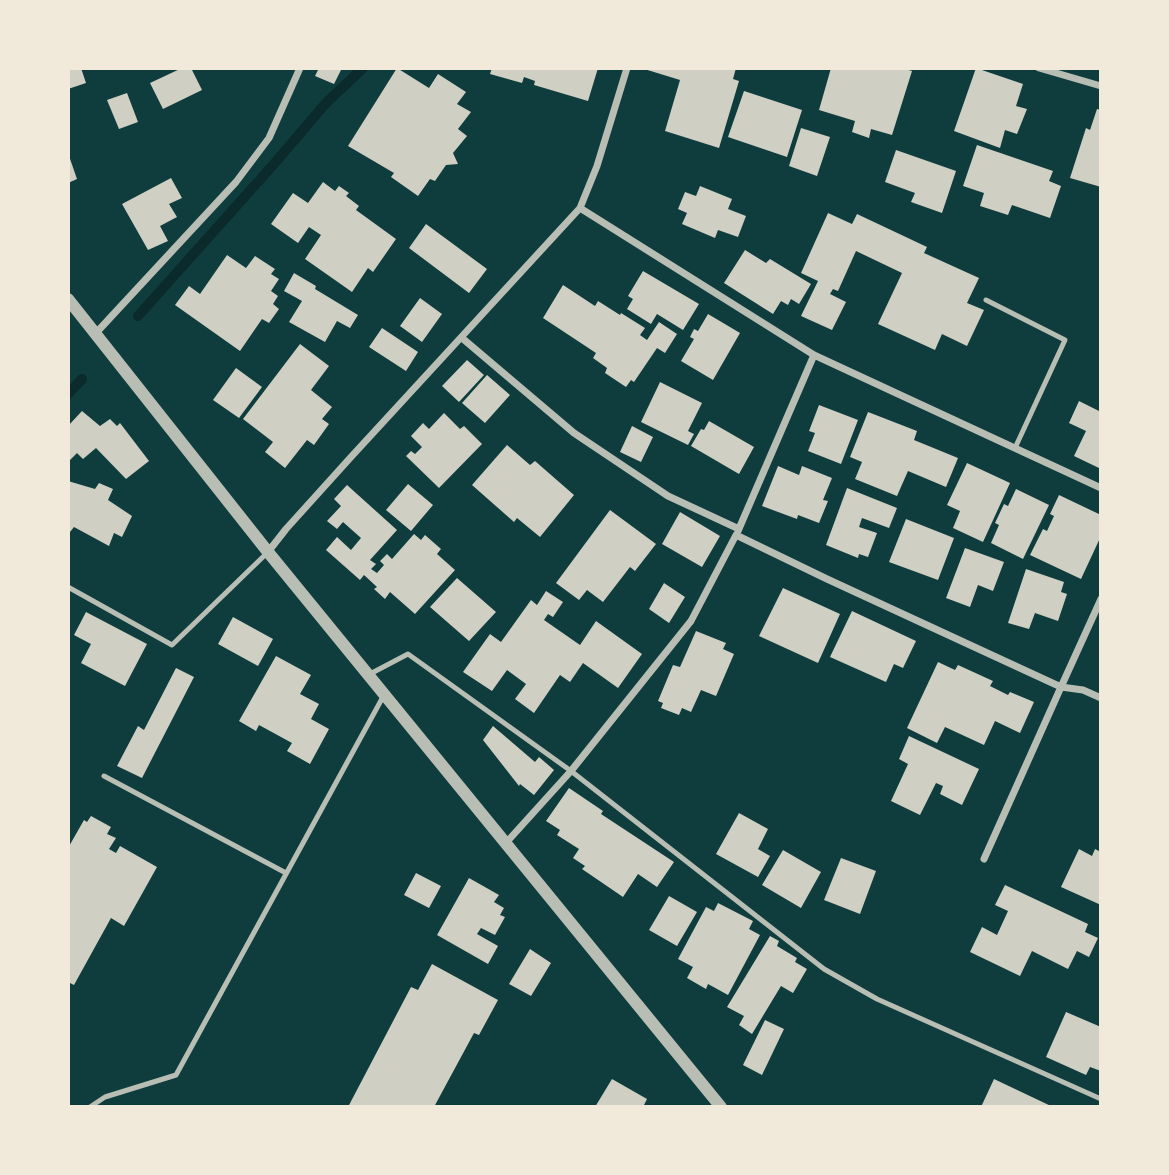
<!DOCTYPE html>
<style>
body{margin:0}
#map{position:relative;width:1169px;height:1175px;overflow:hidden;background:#0f3d3e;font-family:Jost,sans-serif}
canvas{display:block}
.frame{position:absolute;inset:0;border:70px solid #f1e9da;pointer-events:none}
</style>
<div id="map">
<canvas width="1169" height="1175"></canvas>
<div class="frame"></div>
</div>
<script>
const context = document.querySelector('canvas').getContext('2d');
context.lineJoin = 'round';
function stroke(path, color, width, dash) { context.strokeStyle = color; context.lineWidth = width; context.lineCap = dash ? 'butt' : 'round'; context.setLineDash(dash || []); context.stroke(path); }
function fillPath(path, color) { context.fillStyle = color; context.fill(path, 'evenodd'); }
stroke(new Path2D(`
 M138 316 273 165 326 103 363 68
 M68 394 82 379`), '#0a2a2b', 10);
fillPath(new Path2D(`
 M68 68H81L86 83 68 89Z
 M182 68H191L202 90 163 109 150 83Z
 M319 68H342L334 84 315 76Z
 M397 68 429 88 438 74 466 92 457 104 471 112 458 129 467 136 453 153 458 164 446 165 435 181 430 179 418 196 391 177 394 173 348 146Z
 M492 68H598L588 101 534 85 535 81 524 77 522 83 490 74Z
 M641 68H736L733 79 739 81 719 148 665 131 680 80Z
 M831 68H902L912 71 892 135 871 129 869 138 852 132 855 121 819 110Z
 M976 68 1023 84 1016 106 1027 109 1017 134 1005 130 1000 148 954 131Z
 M744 91 802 110 787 157 728 137Z
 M127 93 138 122 119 129 107 100Z
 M1097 109 1101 110V187L1070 178 1086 128 1090 130Z
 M801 128 830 137 817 176 789 166Z
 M977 145 1053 171 1049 181 1061 186 1050 218 1012 205 1008 215 980 206 984 193 963 186Z
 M896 150 956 171 942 213 911 202 915 193 885 182Z
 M68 153 77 179 68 183Z
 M171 178 182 198 169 204 177 217 160 226 168 241 148 250 122 204Z
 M323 182 335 191 339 186 349 193 346 196 359 206 356 210 396 239 373 272 368 268 352 292 305 259 321 235 309 227 298 243 271 224 293 193 308 203Z
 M700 186 732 199 728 209 746 216 738 237 718 230 715 238 682 224 687 213 678 209 685 192 696 196Z
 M828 213 852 224 857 214 927 247 924 253 979 278 967 303 984 310 967 346 942 334 935 350 878 324 902 273 856 251 838 291 833 289 830 294 846 302 832 330 801 316 818 281 801 273Z
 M426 224 487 269 469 293 409 248Z
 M745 250 766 263 770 259 811 284 799 304 791 299 788 305 781 301 773 314 724 283Z
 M227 255 246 268 255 256 275 269 271 274 279 279 271 291 278 296 273 304 279 309 269 323 262 319 240 351 175 305 189 286 200 294Z
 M643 271 699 304 683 330 657 314 651 324 627 309 633 299 628 296Z
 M294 273 316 286 315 289 358 315 350 328 337 321 325 342 289 322 302 301 284 291Z
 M563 285 595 306 598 301 620 315 621 313 645 328 640 335 647 340 659 322 677 334 665 353 657 348 634 382 631 380 626 387 605 373 607 368 593 358 596 353 543 318Z
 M420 298 442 314 422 342 400 326Z
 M708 314 740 333 713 380 681 361 694 339 690 337 694 329 698 331Z
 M382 328 418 352 406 371 369 347Z
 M300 344 329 366 311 390 332 407 322 419 329 424 314 445 307 440 285 468 265 452 273 442 243 419Z
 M467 360 484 375 459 402 442 386Z
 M236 368 262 387 239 418 213 400Z
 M487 375 510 395 485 423 462 403Z
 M660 382 702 403 688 431 694 434 688 445 641 422Z
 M1079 401 1101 412V469L1074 456 1086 431 1069 423Z
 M819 405 858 420 841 464 808 451 815 433 809 431Z
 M82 411 100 426 110 419 117 426 120 423 149 461 126 479 96 448 83 459 77 453 68 462V426Z
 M868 412 917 431 914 440 958 458 946 487 908 471 897 496 855 479 862 462 850 457Z
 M444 413 460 429 464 426 482 444 439 488 406 456 411 451 415 454 422 447 411 436 423 423 429 429Z
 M709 421 754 447 739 474 691 446 701 429 704 430Z
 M632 426 653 437 641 462 620 452Z
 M507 445 530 465 535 461 574 495 540 537 517 518 514 522 472 485Z
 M967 463 1010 483 983 542 953 528 960 511 947 505Z
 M778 466 799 475 802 466 832 478 823 500 828 501 819 523 798 515 797 519 762 506Z
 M68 481 95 489 99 483 113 489 108 500 132 516 122 537 114 533 109 546 74 527 70 532 68 531Z
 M408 484 433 505 411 531 386 510Z
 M347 485 397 530 370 560 376 564 371 569 377 573 384 565 380 561 387 554 392 559 414 534 421 540 425 535 441 549 437 554 455 570 415 614 390 592 385 599 374 589 377 587 364 575 360 580 326 550 337 537 351 550 361 538 343 522 337 529 327 521 341 506 334 499Z
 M847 488 897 508 889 528 862 518 859 527 877 533 868 557 859 554 858 558 826 545Z
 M1016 489 1049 505 1023 559 991 543 999 525 995 523 1004 504 1008 506Z
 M1059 495 1101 515V536L1081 579 1030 555 1043 529 1047 531 1054 516 1050 514Z
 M610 510 656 544 635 571 630 567 603 602 587 590 579 600 556 583Z
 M680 512 720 536 702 567 662 544Z
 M906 519 954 538 938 580 889 562Z
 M965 548 1004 562 993 591 978 585 970 607 946 598Z
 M1026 569 1064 582 1061 592 1067 594 1058 621 1035 613 1029 629 1008 623Z
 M457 578 496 612 469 641 430 607Z
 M664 583 685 597 669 623 649 609Z
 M783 588 840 614 818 663 759 636Z
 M546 591 563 602 553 617 548 614 544 620 580 645 596 621 642 654 618 688 583 663 570 682 560 675 534 713 515 699 526 684 507 670 492 691 463 672 490 634 501 642 531 600 537 605Z
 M852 611 916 641 903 668 894 664 886 682 830 657Z
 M86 612 147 644 125 686 81 663 91 644 74 635Z
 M233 617 273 639 258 666 218 644Z
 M696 631 726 643 723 649 734 654 716 696 701 690 691 712 682 708 679 715 661 708 663 703 658 701 673 665 680 667Z
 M276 656 311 675 300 694 319 704 311 719 329 729 310 764 287 751 292 743 259 725 256 731 239 721Z
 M938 662 955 670 958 665 993 681 990 686 1008 695 1010 692 1034 702 1020 733 995 721 984 745 945 727 937 743 907 728Z
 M176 668 194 677 142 778 117 766 138 726 144 730Z
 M493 726 535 762 539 757 554 770 534 795 520 784 519 786 483 740Z
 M909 736 979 769 962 805 940 794 943 786 936 783 920 815 891 801 908 764 899 759Z
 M569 788 603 811 601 814 674 862 657 887 638 874 623 897 582 869 585 866 573 858 579 849 557 835 560 830 546 821Z
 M739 813 768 829 758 849 770 856 758 877 716 854Z
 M91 816 111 827 107 834 116 838 109 849 116 853 120 846 157 867 124 926 111 918 74 985 68 982V894L70 890 68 889V848L84 820 87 822Z
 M1079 849 1092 856 1095 849 1101 852V905L1061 887Z
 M783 850 821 872 801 908 762 885Z
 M841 858 876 871 860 914 824 900Z
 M416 873 441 886 429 908 404 895Z
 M469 878 499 895 494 902 504 908 500 915 505 917 495 935 481 928 477 934 498 946 488 964 437 935Z
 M1005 885 1088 924 1085 932 1098 938 1089 957 1077 951 1068 969 1032 951 1020 976 970 952 982 927 997 935 1008 911 995 905Z
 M669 896 697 912 677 946 649 930Z
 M718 903 753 921 749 929 760 935 728 995 708 984 706 989 687 978 693 967 678 959 706 907 714 911Z
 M770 936 779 941 777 946 797 958 795 962 807 969 793 993 781 986 752 1034 739 1025 744 1016 727 1007Z
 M530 949 551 963 531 996 509 984Z
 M432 964 498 1000 479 1035 474 1033 434 1107H348L411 987 418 990Z
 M1066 1012 1101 1027V1071L1090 1067 1086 1075 1046 1057Z
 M765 1020 784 1029 762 1075 743 1065Z
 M612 1079 647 1099 643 1107H595Z
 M994 1079 1053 1107H981Z`), '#cfcfc3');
stroke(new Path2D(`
 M986 300 1065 340 1015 448
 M68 587 172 645 268 552
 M368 675 408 654 571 771 824 969 877 999 1101 1099
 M104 776 286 873
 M90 1107 105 1097 176 1075 384 695`), '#b8beb3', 5);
stroke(new Path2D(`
 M1039 68 1101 86
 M580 208 814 355 1101 488
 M96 333 236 182 269 138 300 68
 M462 338 574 433 668 496 739 529
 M738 531 814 355
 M268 552 286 529 351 457 580 208 597 166 627 68
 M1101 599 1061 687 1083 690 1101 698
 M505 844 571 771 691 621 736 535 827 579 1061 687 984 859`), '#b8beb3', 7);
stroke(new Path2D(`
 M68 299 268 552 721 1107`), '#b8beb3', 12);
</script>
